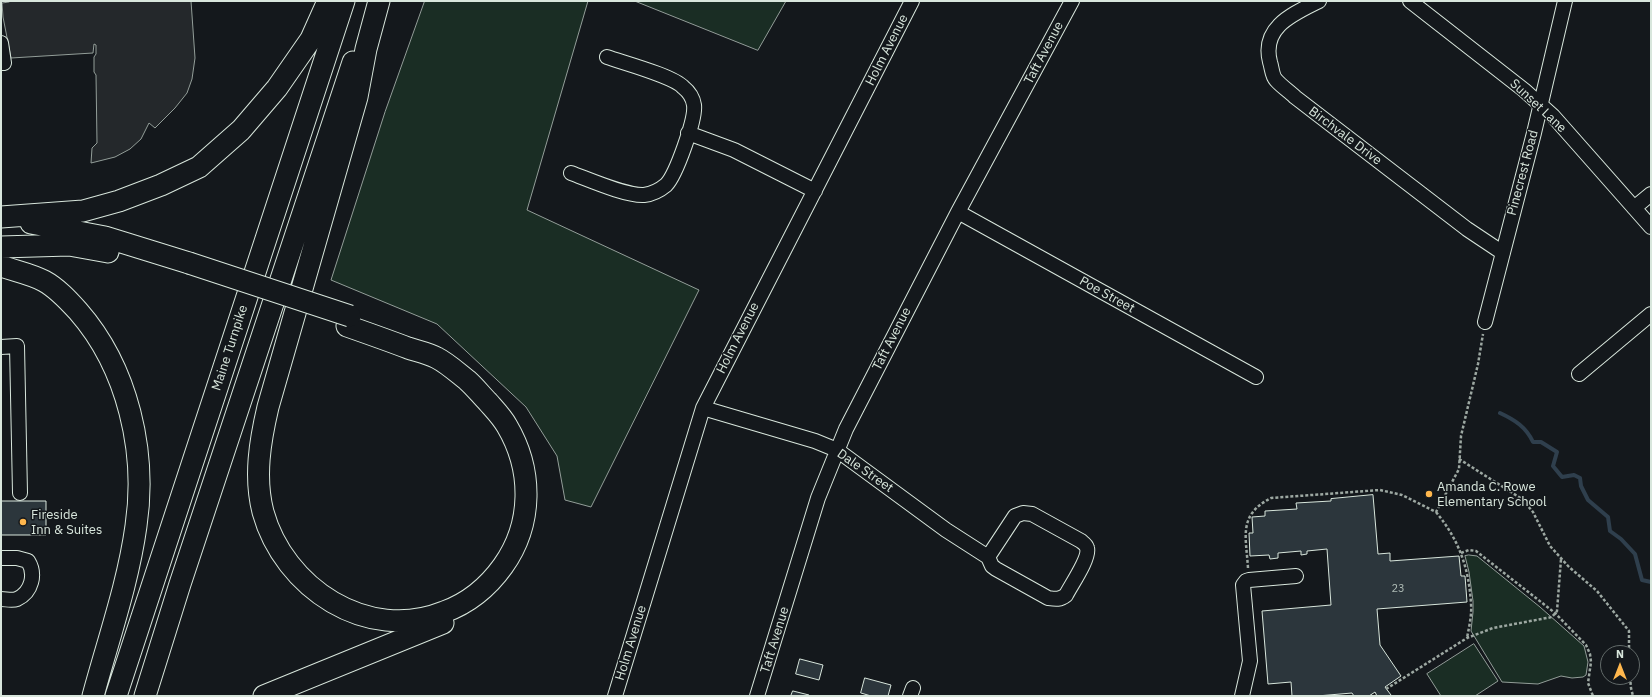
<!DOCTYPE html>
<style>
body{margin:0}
#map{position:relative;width:1652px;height:697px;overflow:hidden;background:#14181c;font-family:"IBM Plex Sans",sans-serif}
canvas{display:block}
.frame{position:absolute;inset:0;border:2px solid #d8e6dc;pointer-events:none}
.north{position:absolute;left:1600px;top:645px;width:40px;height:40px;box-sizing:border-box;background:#14181c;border:1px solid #626a69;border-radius:50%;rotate:0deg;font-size:11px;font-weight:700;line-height:16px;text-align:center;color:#d8e6dc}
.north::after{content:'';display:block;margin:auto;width:14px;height:18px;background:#ffb74d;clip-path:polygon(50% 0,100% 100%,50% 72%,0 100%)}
</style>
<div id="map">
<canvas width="1652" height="697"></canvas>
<div class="frame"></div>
<div class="north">N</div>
</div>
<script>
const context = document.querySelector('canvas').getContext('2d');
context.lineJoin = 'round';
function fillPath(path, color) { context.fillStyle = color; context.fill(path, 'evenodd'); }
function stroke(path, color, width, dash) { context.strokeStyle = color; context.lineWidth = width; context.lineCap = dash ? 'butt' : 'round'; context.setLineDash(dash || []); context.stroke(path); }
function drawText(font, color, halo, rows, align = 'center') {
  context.font = font + ' "IBM Plex Sans",sans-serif'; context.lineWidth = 3; context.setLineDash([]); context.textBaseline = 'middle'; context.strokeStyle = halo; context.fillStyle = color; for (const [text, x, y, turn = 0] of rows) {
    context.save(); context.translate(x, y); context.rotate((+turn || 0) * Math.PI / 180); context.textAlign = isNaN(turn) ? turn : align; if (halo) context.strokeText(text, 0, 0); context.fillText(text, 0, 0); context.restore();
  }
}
const green = new Path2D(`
 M425 1H588L527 210 699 290 591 507 565 500 557 456 526 407 437 324 331 280 385 112Z
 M635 1H786L758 50Z
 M1469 555 1477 556 1540 607 1584 646 1588 662 1586 675 1583 677 1572 678 1561 676 1538 684 1502 682 1471 631 1473 612V601L1469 572 1465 556Z
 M1474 644 1498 681 1475 696H1441L1427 674Z`);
fillPath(green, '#1a2d24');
stroke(green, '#939e99', 1);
const parking = new Path2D(`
 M9 1H191L195 58 192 79 187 93 175 108 155 128 149 123 141 139 130 149 115 157 91 163 92 148 97 143 96 75 94 72V57L96 54V45L94 44 93 53 11 58 3 17 2 3 9 2Z`);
fillPath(parking, '#24282b');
stroke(parking, '#939e99', 1);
stroke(new Path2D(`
 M1500 413C1515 420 1526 427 1533 442H1541L1557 452 1553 466 1562 477 1574 475 1580 478 1581 486 1588 500 1608 517 1610 531 1621 539 1635 554 1642 580 1651 582`), '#2f3f4d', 4);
const building = new Path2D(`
 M1373 495 1378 554 1390 553V561L1459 556 1461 576H1465L1467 602 1377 609 1380 645 1401 676 1385 687 1391 695 1389 696H1377L1375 692 1369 696H1354L1352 693 1317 696H1292L1291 682 1268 684 1262 611 1331 605 1327 549 1307 551V554L1301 555V551L1278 553V558L1270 559 1269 555 1250 556 1249 533H1253L1252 517 1265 516V511L1297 509 1296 503 1331 501V499Z
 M1 501H46V535H1Z
 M800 659 823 665 819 680 796 674Z
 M865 678 891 685 888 696H871L861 693Z
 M793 691 809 695V696H791Z`);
fillPath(building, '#2c363c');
stroke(building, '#d8e6dc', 1);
const minor = new Path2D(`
 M1319 1C1293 14 1261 27 1270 62 1272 68 1272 76 1276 80 1281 86 1289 91 1295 97L1467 229 1503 253
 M1410 1 1524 90 1553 116 1651 227
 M1 43 4 63H1
 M688 133 734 150 815 191
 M571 173C590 180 626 196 644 195 652 194 660 190 666 185 676 175 696 119 694 105 693 98 688 91 683 87 673 76 624 63 607 57
 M1634 208 1651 194
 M958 212 1256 377
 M1485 322 1534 133 1565 1
 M1 347 17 346 20 493
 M1579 374 1651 314
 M703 408 815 441 837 450 946 530 988 557
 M1023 513 1032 514 1081 541C1083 543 1086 544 1087 548 1090 558 1071 585 1066 595 1060 600 1055 599 1048 598L996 569 992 566 988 557 1015 516Z
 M1 558H17L28 561C36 574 32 592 17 599 12 601 6 599 1 599
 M615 696 703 408 912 1
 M757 696 818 498 846 429 958 212 1072 1
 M910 696 913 688
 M1242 696 1250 661 1243 585 1246 581 1249 580 1296 576`);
const highway = new Path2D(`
 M1 217 83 211 119 201 161 185 199 167 241 130 277 88 311 39 328 1
 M31 223 105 237 189 263
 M1 247 69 245 108 252
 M1 266C15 271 31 274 44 281 57 288 68 300 78 311 128 368 147 452 136 526 128 584 108 640 93 696
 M347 326C367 333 387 340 408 348 417 351 428 353 437 358 447 363 458 373 467 380 475 387 481 395 488 402 495 410 502 417 507 426 533 470 533 524 503 566 488 587 469 603 444 612 367 643 284 588 263 512 254 477 260 441 268 407L357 97 366 49 379 1
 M116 696 344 1
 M145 696 180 584 353 62
 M264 696 443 623`);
stroke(minor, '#d8e6dc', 16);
stroke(highway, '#d8e6dc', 23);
stroke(new Path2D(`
 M1459 459 1522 499 1533 512 1550 546 1569 567 1597 591 1629 631V653
 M1436 512C1459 540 1469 568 1471 604 1472 615 1469 627 1467 638
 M1461 553 1469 550 1476 551 1555 613 1586 645 1590 654 1591 662 1588 683 1593 696
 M1248 568C1246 536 1238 515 1271 498L1380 490 1402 495 1436 512 1459 469 1461 436 1478 364 1483 334
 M1630 677 1631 688 1633 696
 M1386 689 1467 638 1493 628 1552 617 1557 611 1561 559`), '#9da8a2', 2.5, [3, 2]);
stroke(minor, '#14181c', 14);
stroke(highway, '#14181c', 21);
const highwayBridge = new Path2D(`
 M189 263 350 316`);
stroke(highwayBridge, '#d8e6dc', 23, []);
stroke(highwayBridge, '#14181c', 21);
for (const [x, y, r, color] of [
 [1429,494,4,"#ffb74d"],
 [23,522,4,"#ffb74d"]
]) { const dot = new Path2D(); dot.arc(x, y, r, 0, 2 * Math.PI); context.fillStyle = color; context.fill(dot); stroke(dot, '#14181c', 1.5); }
drawText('11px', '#adbab4', null, [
 ["23",1398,589]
]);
drawText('13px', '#d8e6dc', '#14181c', [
 ["Holm Avenue",887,50,-63],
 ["Taft Avenue",1044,53,-62],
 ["Sunset Lane",1538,106,43],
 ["Birchvale Drive",1345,136,37],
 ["Pinecrest Road",1523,173,-75],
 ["Poe Street",1107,295,29],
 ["Holm Avenue",738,338,-63],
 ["Taft Avenue",892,339,-63],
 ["Maine Turnpike",230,348,-72],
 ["Dale Street",865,471,35],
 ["Taft Avenue",775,640,-73],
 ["Holm Avenue",631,643,-73]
]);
drawText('13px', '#d8e6dc', '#14181c', [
 ["Amanda C. Rowe",1437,487],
 ["Elementary School",1437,502],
 ["Fireside",31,515],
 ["Inn & Suites",31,530]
], 'left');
</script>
